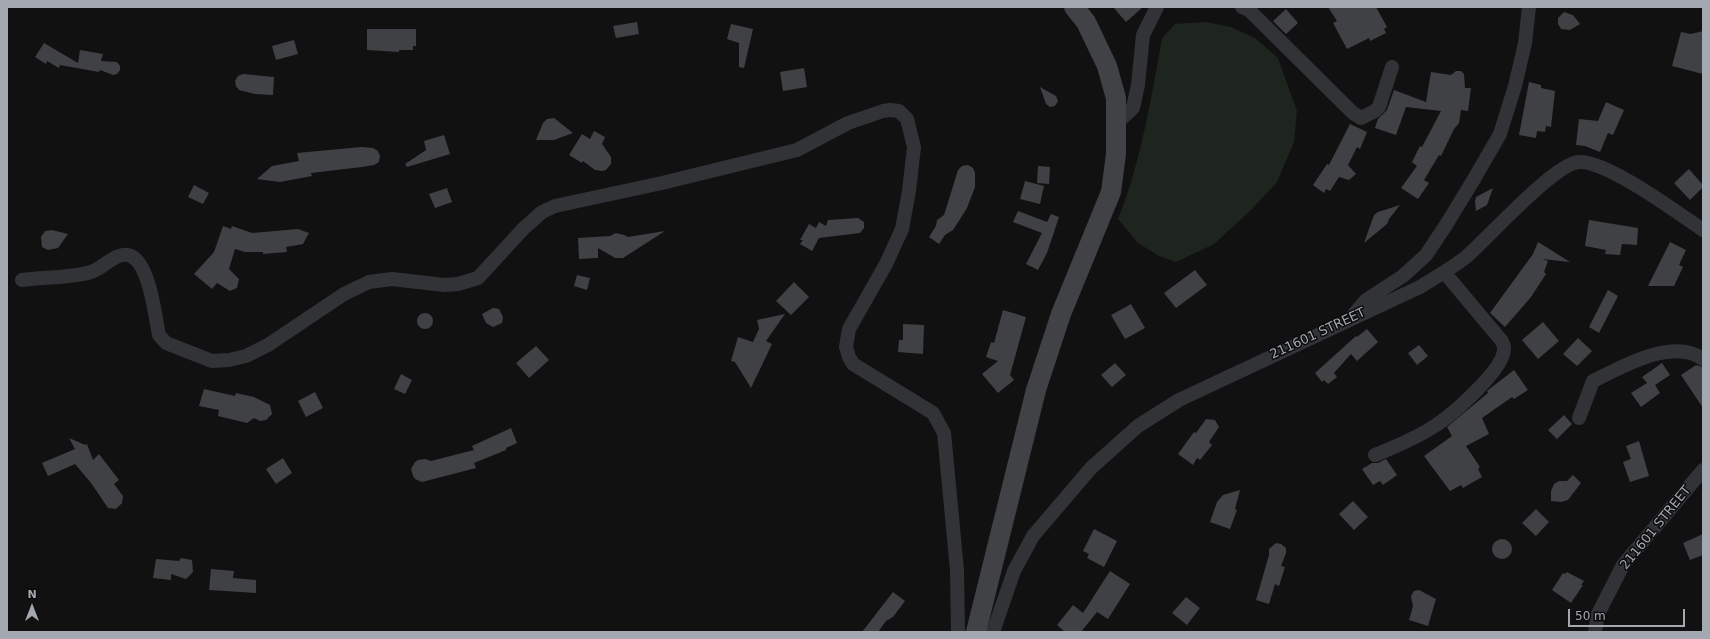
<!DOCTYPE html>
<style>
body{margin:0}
#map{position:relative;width:1710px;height:639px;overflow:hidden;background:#111112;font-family:"DejaVu Sans",sans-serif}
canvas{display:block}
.frame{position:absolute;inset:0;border:8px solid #a4a8b1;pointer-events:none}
.north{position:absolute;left:12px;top:587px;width:40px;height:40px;-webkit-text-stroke:3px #0c0c0d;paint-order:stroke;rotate:0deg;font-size:11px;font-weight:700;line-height:16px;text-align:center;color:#a4a8b1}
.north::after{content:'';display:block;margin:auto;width:14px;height:18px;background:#a4a8b1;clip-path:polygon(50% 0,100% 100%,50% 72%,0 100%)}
.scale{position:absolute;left:1568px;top:609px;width:117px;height:18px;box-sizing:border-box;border:2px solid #a4a8b1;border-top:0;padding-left:5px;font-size:12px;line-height:14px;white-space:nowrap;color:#a4a8b1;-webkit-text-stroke:3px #0c0c0d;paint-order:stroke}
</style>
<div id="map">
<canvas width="1710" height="639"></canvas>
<div class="frame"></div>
<div class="north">N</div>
<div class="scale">50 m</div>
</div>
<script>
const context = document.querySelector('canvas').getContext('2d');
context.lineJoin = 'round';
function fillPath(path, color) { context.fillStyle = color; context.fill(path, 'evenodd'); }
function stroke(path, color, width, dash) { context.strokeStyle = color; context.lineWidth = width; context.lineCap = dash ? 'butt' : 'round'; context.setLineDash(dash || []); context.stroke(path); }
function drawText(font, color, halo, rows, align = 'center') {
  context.font = font + ' "DejaVu Sans",sans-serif'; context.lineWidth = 3; context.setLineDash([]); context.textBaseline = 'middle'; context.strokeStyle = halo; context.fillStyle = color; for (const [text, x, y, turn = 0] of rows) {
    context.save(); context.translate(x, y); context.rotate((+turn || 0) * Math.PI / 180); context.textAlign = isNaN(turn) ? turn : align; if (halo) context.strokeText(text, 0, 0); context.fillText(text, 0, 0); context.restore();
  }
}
fillPath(new Path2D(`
 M1206 22 1231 27 1255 38 1278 58 1297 111 1294 142 1277 182 1251 210 1214 244 1176 262 1159 256 1138 243 1118 219C1141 162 1151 99 1162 38L1175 24Z`), '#1e241e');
fillPath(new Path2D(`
 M1113 7H1143L1126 22Z
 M1328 7H1376L1387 27 1384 29 1386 33 1370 41 1369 38 1347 49 1333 23 1337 21Z
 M1286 9 1298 23 1286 34 1273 21Z
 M1564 12 1573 15 1580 24 1570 30 1561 29 1558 24V18Z
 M637 22 639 34 616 38 613 26Z
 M731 24 753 29 744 68 739 67V43L727 39Z
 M367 29H416V46H413V50H399V52L367 50Z
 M1703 31V74L1672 66 1681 32 1691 34Z
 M294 40 298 54 276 60 272 46Z
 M44 43 78 63 80 50 103 54 101 61 117 62 120 66V70L117 74 113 75 100 70 99 72 60 65 59 68 47 61 46 64 35 57Z
 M804 68 807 87 783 91 780 72Z
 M1456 71H1461L1464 74 1465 88H1471L1468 111 1461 110 1459 123 1454 129 1441 156 1439 155 1424 180 1429 183 1418 199 1401 188 1417 166 1412 162 1420 146 1422 147 1441 111 1406 107 1396 135 1375 128 1378 119 1387 110 1394 90 1426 102 1431 72 1451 75Z
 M243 74 274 77 273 95 255 94 239 90 236 86 235 81 238 76Z
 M1529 82 1541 85V88L1555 91 1551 127 1546 126 1545 132 1537 131 1536 138 1519 135Z
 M1040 87 1056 96 1058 101 1055 106 1050 107 1046 104Z
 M1606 102 1624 110 1613 135 1608 133 1600 152 1585 146 1576 145 1579 119 1598 121Z
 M554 118 573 133 554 140H536L543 123 547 119Z
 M1350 124 1367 132 1360 149 1357 147 1348 165 1356 174 1349 180 1339 177 1330 191 1326 189 1324 193 1313 185 1327 164 1329 165Z
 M594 131 605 137 602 144 611 157V164L606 170 602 171 595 170 583 161 582 163 569 155 582 134 590 139Z
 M444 135 450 154 407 167 405 164 426 150 424 141Z
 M361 147 373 148 378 151 380 156 379 162 374 165 362 167 311 173 312 176 280 182 257 179 272 166 299 161 297 153Z
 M968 165 973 168 975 173V187L967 208 953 230 945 235 939 244 929 237 936 226 937 220 944 215 958 170 962 166Z
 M1038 166 1050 167 1049 184 1037 183Z
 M1689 169 1703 185V187L1690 200 1674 183Z
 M1025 181 1044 186 1040 204 1020 199Z
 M194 185 209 193 203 204 188 197Z
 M447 188 452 202 435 208 429 194Z
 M1493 188 1487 205 1476 211 1475 201 1476 197Z
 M1400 205 1389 219 1387 224 1364 243 1374 215 1378 212Z
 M1018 211 1047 222 1051 214 1059 217 1047 253 1038 270 1026 264 1042 233 1013 222Z
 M858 218 864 222V228L860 233 819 238 812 251 800 244 803 240H800L809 224 816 228 819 222 826 226 828 220Z
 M1589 220 1638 228 1637 245 1622 244 1620 255 1605 254 1606 250 1585 246Z
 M223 226 231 229 232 226 252 233 298 229 309 233 303 244 286 247 287 252 263 254V252H245L235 249 229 269 239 279 237 288 230 291 217 283 212 289 194 274 214 252Z
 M52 230 68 234 58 248 48 250 42 247 41 237 45 231Z
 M665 231 623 258H615L598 248V258L579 259 578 238 610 236 616 233 624 235 628 237Z
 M1538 242 1570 262 1542 259 1548 261 1544 272 1546 274 1531 297 1505 327 1490 313 1533 254Z
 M1670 242 1686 250 1679 265 1683 267 1674 286H1648Z
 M1195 270 1207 285 1176 308 1164 293Z
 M577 275 590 278 587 290 574 286Z
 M794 282 809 297 791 315 776 301Z
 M1608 290 1618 296 1599 333 1589 327Z
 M1131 304 1145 328 1125 339 1111 315Z
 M493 308 499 309 503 317 502 323 493 327 486 323 482 314Z
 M1003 310 1026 317 1010 375 1014 380 998 393 982 374 998 361 986 357 991 342 994 343Z
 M417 321a8 8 0 1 1 16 0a8 8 0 1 1-16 0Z
 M785 314 766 341 772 344 751 388 735 362 731 361 738 337 753 342 759 329 757 320Z
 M1543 322 1559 341 1538 359 1522 340Z
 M903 324 924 325 923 354 898 352 899 340H903Z
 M1367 329 1378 342 1357 361 1351 354 1334 373 1337 377 1328 384 1324 380 1322 382 1315 373 1356 336 1357 337Z
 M1578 338 1592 351 1577 366 1563 354Z
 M1419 345 1428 356 1417 365 1408 353Z
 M536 346 549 360 529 378 516 363Z
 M1115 363 1126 375 1112 387 1101 375Z
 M1662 363 1670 375 1655 385 1660 393 1641 407 1631 393 1647 383 1642 377Z
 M1696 365 1703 367V408L1681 375Z
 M1514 370 1528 390 1514 399 1512 397 1482 418 1489 434 1466 446 1480 467 1478 469 1482 477 1463 488 1461 485 1450 491 1424 456 1452 436 1447 427 1488 393 1487 391 1492 387Z
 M401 374 412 380 405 394 394 389Z
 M204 389 235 396 236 393 254 397 270 405 272 414 266 420 260 421 254 418 247 423 218 416 219 410 199 406Z
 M315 392 323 408 306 417 298 401Z
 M1564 415 1572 424 1557 439 1548 430Z
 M1206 419 1215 420 1219 427 1209 442 1212 445 1200 460 1197 458 1193 465 1178 454 1194 432 1196 433Z
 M511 428 517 443 506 448V450L474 463 476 468 422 482 415 479 413 476 411 469 415 462 418 460 425 459 431 461 474 450 472 446Z
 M69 438 85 445 87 444 93 460 99 454 119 480 114 484 123 496 122 503 116 509 108 508 91 483 75 464 48 476 42 463 75 449Z
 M1639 441 1649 476 1630 482 1623 462 1631 459 1626 446Z
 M283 458 292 473 276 484 266 469Z
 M1386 459 1397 475 1383 485 1380 481 1373 485 1362 469 1372 463H1378Z
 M1573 475 1581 483 1568 500 1561 502 1551 501V491L1554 484 1559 481H1567Z
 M1240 490 1235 509 1237 510 1230 529 1210 522 1217 502 1223 495Z
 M1353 501 1368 517 1354 530 1339 514Z
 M1536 509 1549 522 1536 536 1522 523Z
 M1094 529 1117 541 1104 567 1087 558 1089 554 1083 551Z
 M1703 534V555L1690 560 1683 543Z
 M1492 549a10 10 0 1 1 20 0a10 10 0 1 1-20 0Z
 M1276 543 1281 544 1286 548V553L1281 566 1285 567 1279 586 1275 584 1269 604 1256 600 1269 555V549Z
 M181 558 192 560 193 572 186 579 171 574V580L153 578 156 559 179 561Z
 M211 569 234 571 233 578 256 580V593L209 590Z
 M1110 571 1130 584 1108 619 1097 612 1081 632H1065L1057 625 1073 605 1083 613Z
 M1567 572 1584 581 1581 585H1583L1571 603 1552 590 1563 573 1565 574Z
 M1419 590 1436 599 1428 626 1409 620 1413 606 1411 596 1414 591Z
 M893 592 905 601 893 617 886 621 878 632H862Z
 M1186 597 1200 608 1187 625 1172 613Z`), '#404145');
stroke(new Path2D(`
 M1242 7 1249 10 1353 113 1361 118 1375 111 1379 107 1392 67
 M1116 124 1133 108 1138 85 1143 35 1157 7
 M22 280C43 277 71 278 91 272 103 268 112 256 123 255 149 251 155 317 159 335L166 343 212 361 229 360 246 356 268 345 344 294 369 282 392 279 444 285 458 284 478 278 523 229 542 212 555 206 662 183 797 150 848 123 883 111 890 110 899 111 907 119 914 147 909 191 902 229 886 264 849 329 846 347 849 357 853 364 933 413 944 433 957 570 958 632
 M1354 314 1366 300 1403 276 1426 255 1446 225 1474 179 1500 134 1515 86 1525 43 1529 7
 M1579 418 1593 381C1622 367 1672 337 1703 359
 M1375 455C1394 447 1415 439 1433 427 1451 416 1504 370 1504 349 1504 346 1503 343 1501 340L1444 272
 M993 632 1014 571 1033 536 1091 468 1138 426 1179 400 1420 287C1436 277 1452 268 1466 257 1488 238 1555 163 1579 162 1606 160 1678 213 1703 230
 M1595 632 1598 614 1623 565 1703 470`), '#323336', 14);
stroke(new Path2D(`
 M976 632 1036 390 1061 314 1111 192 1116 154V98L1107 66 1086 22 1074 7`), '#404246', 20);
drawText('13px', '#a4a8b1', '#0c0c0d', [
 ["211601 STREET",1318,334,-25],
 ["211601 STREET",1656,528,-51]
]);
</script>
